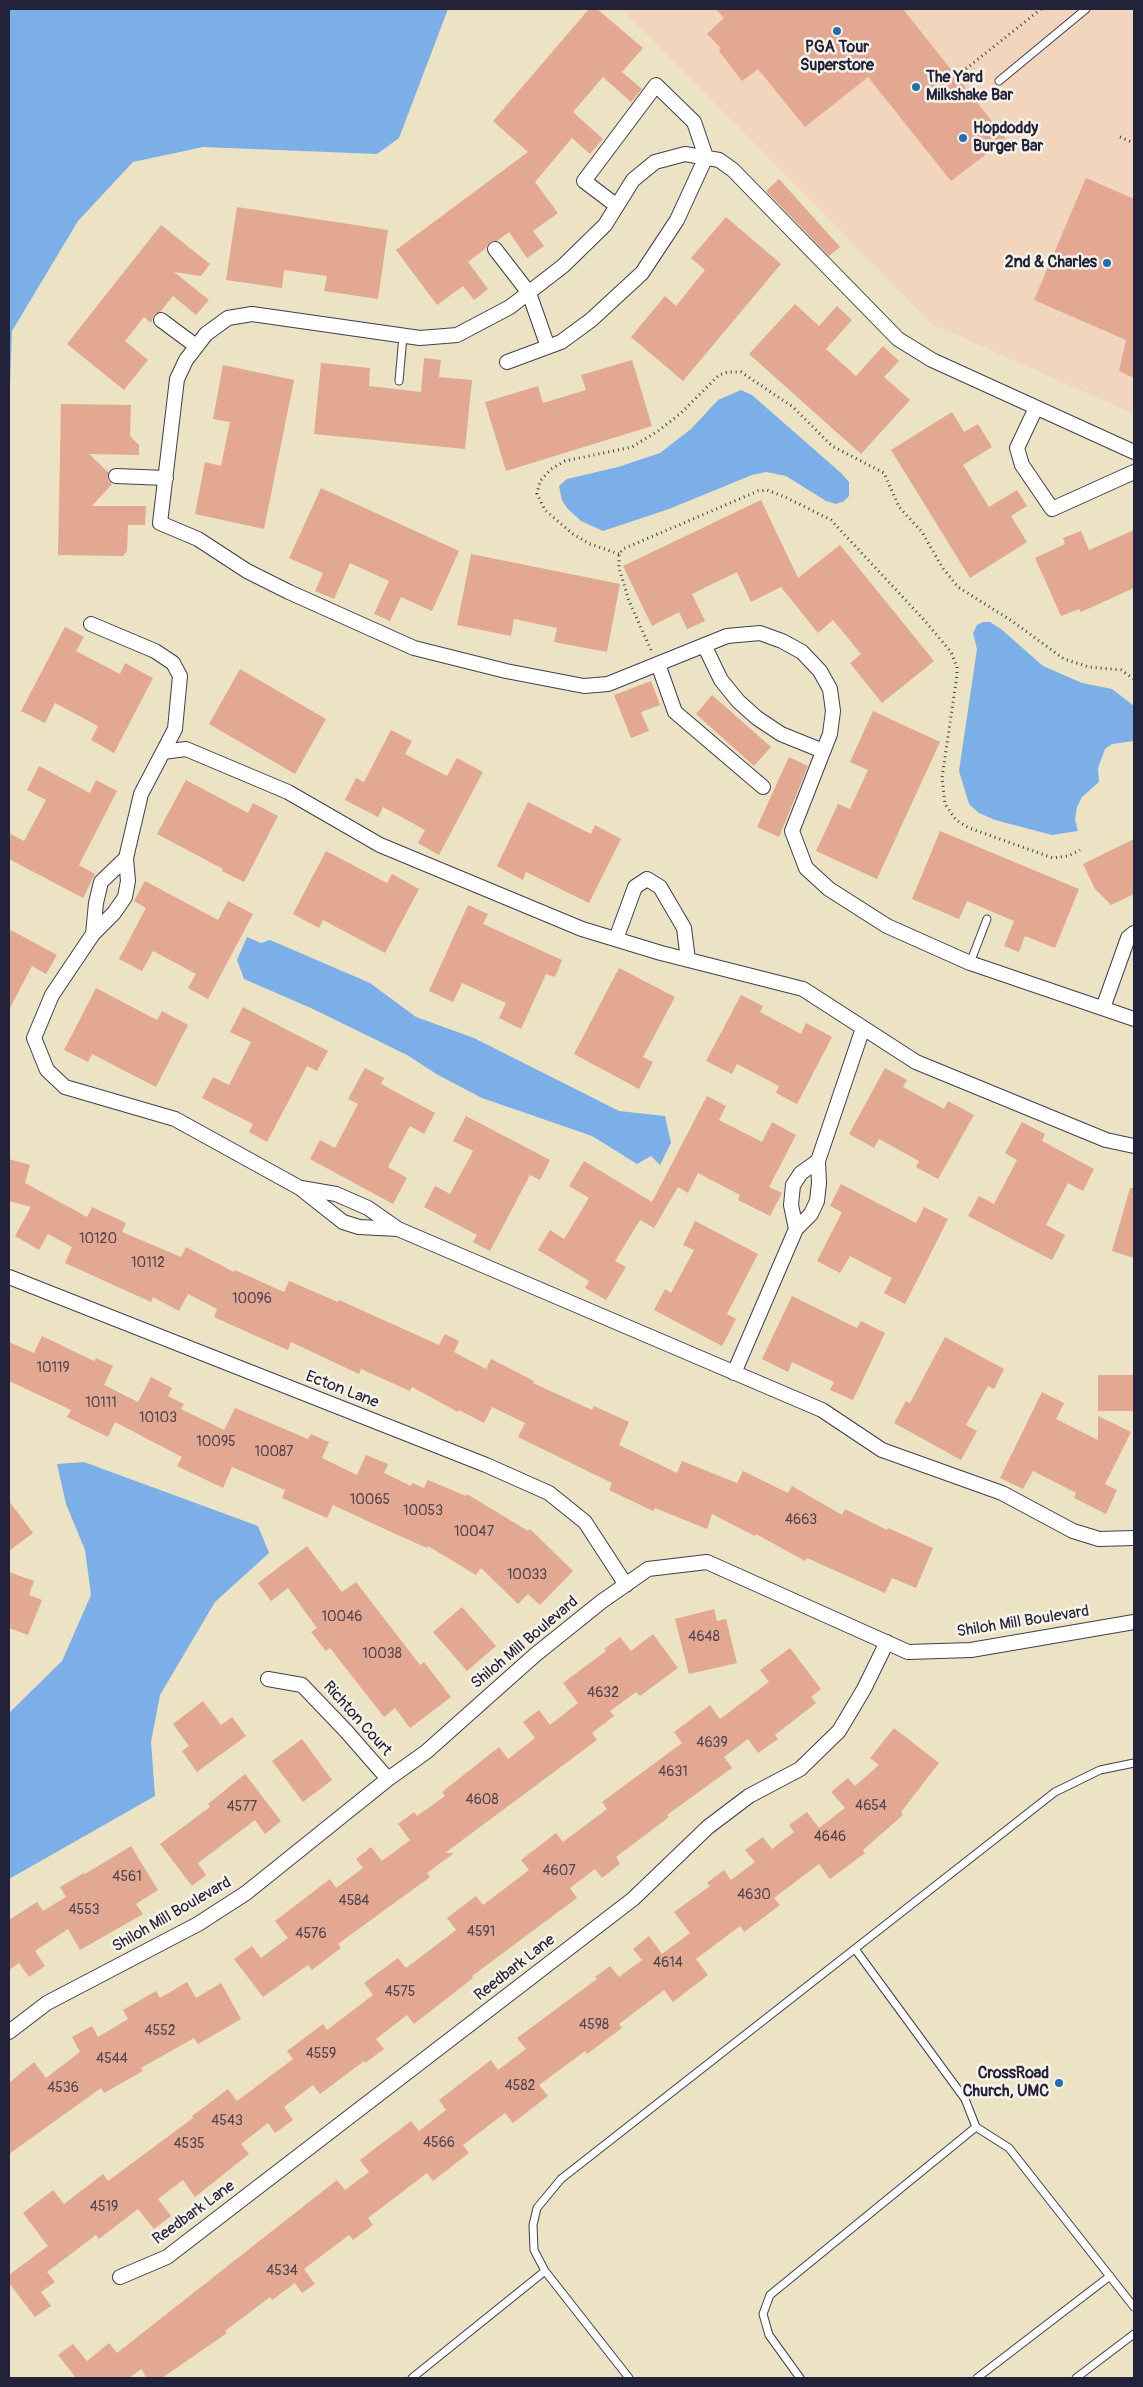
<!DOCTYPE html>
<style>
body{margin:0}
#map{position:relative;width:1143px;height:2387px;overflow:hidden;background:#ebe3c3;font-family:Pangolin,sans-serif}
canvas{display:block}
.frame{position:absolute;inset:0;border:10px solid #22223b;pointer-events:none}
</style>
<div id="map">
<canvas width="1143" height="2387"></canvas>
<div class="frame"></div>
</div>
<script>
const context = document.querySelector('canvas').getContext('2d');
context.lineJoin = 'round';
function fill(path, color) { context.fillStyle = color; context.fill(path, 'evenodd'); }
const poly = rows => new Path2D(rows.map(r => 'M' + r).join(''));
function strokePath(path, color, width, dash) { context.strokeStyle = color; context.lineWidth = width; context.lineCap = dash ? 'butt' : 'round'; context.setLineDash(dash || []); context.stroke(path); }
function write(font, color, halo, rows, align = 'center') {
  context.font = font + ' Pangolin,sans-serif'; context.lineWidth = 5; context.setLineDash([]); context.textBaseline = 'middle'; context.strokeStyle = halo; context.fillStyle = color; for (const [text, x, y, turn = 0] of rows) {
    context.save(); context.translate(x, y); context.rotate((+turn || 0) * Math.PI / 180); context.textAlign = isNaN(turn) ? turn : align; if (halo) context.strokeText(text, 0, 0); context.fillText(text, 0, 0); context.restore();
  }
}
const built = poly([
 [622,9,1134,9,1134,414,932,324]
]);
const water = poly([
 [9,9,448,9,399,138,377,154,203,147,133,162,78,221,12,331,9,413],
 [741,390,752,395,841,473,849,482,849,496,844,501,836,504,826,501,786,476,766,472,752,475,669,509,603,531,581,521,567,508,562,500,559,486,567,479,618,467,660,453,691,429,718,400],
 [983,622,990,622,1001,629,1043,666,1082,683,1112,689,1134,706,1134,741,1112,744,1105,749,1098,768,1099,782,1082,797,1077,807,1075,820,1078,831,1052,835,995,820,979,813,969,804,959,771,977,649,973,633,977,625],
 [247,937,261,943,270,940,370,983,416,1017,474,1038,619,1111,665,1116,671,1143,660,1165,651,1156,637,1164,592,1136,482,1098,438,1075,407,1055,313,1009,244,979,237,960],
 [84,1462,258,1526,269,1553,215,1602,160,1695,151,1742,155,1796,9,1879,9,1713,62,1661,91,1595,85,1550,66,1504,57,1464]
]);
const building = poly([
 [589,9,597,9,643,48,622,72,642,89,631,102,603,77,573,112,603,139,590,154,572,138,535,182,558,213,533,231,544,246,527,258,509,232,497,241,490,242,486,248,468,262,488,289,474,300,463,286,437,305,396,250,528,152,493,121],
 [716,9,903,9,1006,139,951,181,868,77,805,127,758,69,742,81,719,51,721,48,707,34,724,18],
 [1086,178,1134,199,1134,378,1119,371,1126,340,1034,300],
 [779,179,840,247,829,256,766,191],
 [237,207,388,230,378,299,324,291,327,276,284,270,282,288,226,280],
 [726,217,781,264,683,381,631,337,665,296,676,306,705,270,691,258],
 [161,225,210,264,201,276,174,272,209,300,196,315,173,296,160,312,154,314,151,323,144,317,125,341,148,360,124,390,67,344],
 [795,304,819,326,837,306,852,320,826,349,856,376,883,346,899,361,884,377,910,400,861,454,749,354],
 [424,358,441,360,439,377,472,380,465,449,314,434,321,363,370,368,369,386,421,392],
 [632,360,652,426,506,471,485,402,538,386,543,403,586,390,581,375],
 [223,365,294,380,264,529,195,514,205,462,221,466,230,422,213,419],
 [61,404,131,405,130,436,139,445,139,455,89,454,108,472,108,480,112,484,92,506,146,506,145,525,128,525,127,551,123,556,58,555],
 [952,412,964,432,978,424,992,447,963,465,989,507,1017,490,1027,506,1011,516,1027,542,970,578,891,450],
 [321,488,459,551,432,611,401,597,390,621,374,614,389,581,350,563,334,599,315,591,323,573,289,558],
 [761,500,798,578,840,545,934,661,882,703,850,663,861,654,833,620,818,633,781,587,751,602,737,572,692,594,705,621,687,629,679,612,652,626,623,566],
 [1134,530,1134,588,1081,612,1079,609,1061,616,1035,558,1065,544,1063,538,1081,531,1089,550],
 [471,554,620,584,607,652,554,642,557,628,514,619,511,636,457,625],
 [65,627,84,637,76,651,120,674,125,663,153,678,114,753,91,740,98,726,55,703,45,723,21,711],
 [240,669,326,719,295,774,209,724],
 [651,681,660,705,641,712,649,731,631,738,614,695],
 [712,695,771,747,754,766,696,714],
 [873,711,940,742,877,879,816,851,838,804,850,809,868,770,850,762],
 [391,730,412,741,405,754,447,776,457,758,483,772,439,855,418,843,425,830,383,807,378,817,345,800,356,778,364,782],
 [789,757,808,766,779,837,757,827],
 [39,766,90,793,96,780,117,791,79,865,95,874,83,898,9,859,9,833,24,841,46,800,27,790],
 [186,780,248,813,253,803,278,816,244,882,222,871,223,869,157,834],
 [528,802,591,834,595,825,621,839,589,903,526,872,523,880,497,866],
 [940,831,1079,889,1055,948,1025,936,1019,952,1004,946,1014,921,967,901,959,919,912,899],
 [1134,839,1134,894,1111,905,1095,889,1083,864],
 [326,851,387,883,392,874,419,889,385,953,323,920,319,928,293,914],
 [145,881,218,920,228,901,253,914,208,999,188,988,196,974,153,951,142,971,119,959,146,908,134,901],
 [468,905,488,914,483,924,562,960,555,977,546,974,521,1029,499,1018,506,1003,462,983,453,1002,429,991],
 [9,929,57,955,46,974,32,966,9,1010],
 [619,968,675,997,643,1057,653,1062,639,1089,574,1054],
 [96,988,157,1020,162,1011,188,1025,156,1087,92,1054,88,1062,64,1050],
 [741,995,763,1006,760,1012,801,1034,806,1023,832,1037,797,1104,776,1093,779,1086,737,1064,732,1074,706,1061],
 [243,1007,328,1051,317,1071,307,1066,267,1142,249,1132,253,1124,202,1098,213,1077,229,1085,251,1042,230,1032],
 [365,1068,384,1078,381,1084,435,1113,424,1134,410,1126,388,1167,407,1178,393,1204,310,1159,320,1140,335,1148,358,1104,348,1099],
 [885,1068,907,1080,903,1087,944,1109,948,1101,974,1115,938,1179,916,1167,919,1161,879,1139,874,1148,849,1134],
 [707,1096,726,1106,719,1120,762,1142,772,1122,796,1135,769,1187,782,1193,770,1216,738,1200,740,1195,698,1173,688,1193,678,1187,654,1228,640,1220,615,1261,626,1267,606,1300,585,1288,589,1281,538,1250,550,1230,564,1239,589,1198,569,1186,584,1161,652,1202],
 [466,1116,550,1160,540,1180,530,1175,490,1251,473,1242,477,1235,424,1207,435,1186,450,1194,473,1151,453,1141],
 [1022,1122,1045,1134,1042,1141,1094,1169,1083,1191,1068,1183,1046,1225,1065,1235,1052,1260,968,1216,979,1196,994,1204,1017,1160,1005,1153],
 [9,1159,30,1165,25,1183,87,1217,92,1207,126,1223,122,1232,181,1257,186,1247,234,1272,235,1270,284,1292,289,1281,338,1302,339,1300,439,1345,445,1334,459,1341,454,1352,486,1369,491,1359,534,1381,533,1383,592,1410,594,1406,629,1422,619,1445,677,1473,682,1461,737,1483,743,1471,788,1493,792,1486,842,1515,845,1509,887,1530,888,1528,933,1548,916,1588,892,1578,885,1593,807,1558,805,1561,756,1534,755,1536,712,1514,707,1529,655,1508,653,1511,609,1490,612,1483,518,1437,525,1423,492,1407,484,1423,459,1410,458,1412,412,1387,410,1391,361,1369,359,1374,291,1342,288,1350,265,1340,214,1317,217,1309,188,1294,179,1311,153,1297,151,1302,65,1263,72,1247,48,1234,39,1250,15,1236,31,1207,9,1201],
 [841,1184,916,1223,924,1207,948,1219,905,1304,884,1293,892,1278,850,1256,840,1273,817,1261,842,1212,830,1206],
 [1130,1188,1134,1188,1134,1258,1112,1251],
 [695,1221,758,1254,727,1314,736,1319,722,1346,654,1310,665,1289,671,1293,694,1250,683,1245],
 [792,1296,857,1328,861,1321,885,1333,853,1400,830,1390,834,1382,792,1362,788,1372,762,1359],
 [42,1336,94,1361,96,1358,113,1366,104,1385,138,1402,151,1377,172,1388,168,1396,184,1404,181,1409,224,1430,235,1408,308,1439,311,1434,329,1442,322,1458,357,1475,366,1455,388,1464,384,1473,411,1486,412,1483,424,1488,428,1480,466,1496,467,1494,528,1531,530,1529,573,1571,540,1605,528,1594,518,1604,481,1568,476,1575,428,1546,427,1548,391,1532,333,1505,327,1518,282,1498,285,1490,232,1467,223,1488,177,1466,182,1457,115,1422,108,1437,67,1417,71,1410,9,1381,9,1342,34,1353],
 [945,1337,1004,1369,994,1389,988,1386,966,1425,977,1431,961,1460,894,1423,906,1401,910,1403],
 [1098,1375,1134,1375,1134,1411,1098,1411],
 [1042,1392,1064,1403,1056,1419,1098,1440,1098,1416,1131,1432,1105,1484,1117,1490,1106,1514,1074,1498,1076,1493,1033,1471,1023,1489,1000,1478],
 [9,1501,33,1533,9,1551],
 [307,1546,342,1592,356,1582,420,1665,424,1662,451,1697,410,1728,395,1708,384,1717,330,1648,326,1651,311,1632,317,1628,288,1588,271,1601,258,1583],
 [9,1572,34,1581,29,1595,42,1600,28,1635,9,1628],
 [462,1607,496,1646,467,1671,433,1632],
 [714,1609,717,1621,726,1619,737,1663,689,1674,675,1619],
 [653,1634,678,1668,640,1696,636,1692,610,1711,614,1716,592,1733,597,1740,445,1853,454,1853,427,1873,430,1877,338,1944,341,1948,312,1970,308,1965,263,1997,234,1959,252,1946,261,1958,288,1938,275,1921,330,1879,336,1888,363,1868,356,1859,371,1847,382,1861,410,1840,398,1824,414,1812,417,1816,445,1796,442,1792,499,1747,508,1759,535,1738,523,1722,539,1710,550,1725,578,1703,563,1683,606,1651,604,1649,620,1637,631,1651],
 [790,1648,821,1689,811,1697,816,1703,775,1735,778,1739,758,1753,748,1739,724,1757,732,1768,667,1815,669,1817,616,1857,620,1864,602,1878,595,1869,570,1888,577,1898,472,1976,473,1978,414,2024,407,2015,376,2039,384,2049,365,2063,364,2061,320,2094,313,2085,284,2107,293,2120,275,2133,268,2123,241,2144,249,2154,195,2197,183,2180,158,2199,171,2216,154,2229,138,2209,99,2239,96,2235,47,2272,55,2282,41,2292,51,2306,35,2317,9,2283,9,2275,48,2246,23,2213,53,2190,64,2204,103,2174,108,2181,193,2118,192,2116,228,2089,237,2101,293,2059,287,2051,323,2024,327,2030,373,1995,364,1983,398,1958,406,1968,456,1930,447,1918,476,1896,483,1905,529,1870,521,1860,556,1833,563,1842,607,1809,602,1802,682,1743,674,1732,710,1705,720,1719,769,1682,760,1670],
 [203,1701,221,1725,232,1717,246,1736,197,1772,182,1751,189,1746,173,1724],
 [894,1728,939,1763,901,1812,903,1815,863,1850,865,1853,830,1879,819,1864,774,1898,780,1905,744,1932,740,1926,696,1959,708,1975,673,2002,664,1990,619,2024,622,2028,587,2054,585,2051,539,2085,548,2096,513,2123,505,2113,463,2145,469,2153,433,2181,427,2173,368,2218,373,2225,353,2240,349,2235,304,2269,315,2284,302,2293,295,2283,272,2300,270,2297,225,2331,227,2333,162,2378,147,2378,141,2369,129,2378,76,2378,58,2355,73,2344,87,2361,109,2343,117,2353,337,2180,345,2190,369,2172,360,2160,411,2121,419,2131,446,2110,439,2100,491,2060,498,2070,526,2049,517,2038,597,1979,595,1977,610,1966,619,1977,642,1960,633,1949,649,1936,662,1954,690,1933,674,1912,710,1886,707,1883,724,1870,731,1880,755,1862,745,1850,763,1837,772,1849,794,1832,789,1825,807,1812,819,1828,845,1808,831,1792,848,1778,855,1786,879,1765,870,1758],
 [302,1739,332,1780,303,1802,272,1761],
 [245,1774,281,1821,265,1834,255,1820,198,1863,206,1875,192,1886,160,1844,210,1807,208,1804],
 [131,1846,158,1890,136,1904,143,1914,80,1950,68,1929,35,1951,45,1966,29,1977,19,1963,9,1970,9,1920,37,1902,43,1911,66,1897,60,1887,84,1873,85,1874],
 [187,1982,196,1998,221,1983,241,2019,198,2044,194,2038,141,2068,143,2071,104,2093,101,2088,9,2154,9,2083,34,2062,46,2078,80,2052,72,2037,92,2026,98,2037,128,2019,123,2010,156,1991,160,1998]
]);
const path = poly([
 [962,72,1041,9],
 [1120,137,1134,143],
 [619,554,590,544,573,534,545,510,537,494,540,481,551,469,565,461,632,447,658,431,680,414,719,375,728,372,741,372,793,407,832,446,884,473,899,507,922,532,942,567,958,587,1012,621,1064,659,1089,667,1121,670,1134,679],
 [651,650,629,601,619,568,619,554,623,549,758,491,767,490,785,497,831,520,925,621,951,652,957,667,957,675,942,778,945,804,956,820,969,828,1053,858,1068,856,1080,850]
]);
const lane = poly([
 [999,81,1086,9],
 [399,381,403,336],
 [970,963,987,919],
 [855,1949,965,2099,976,2127,1009,2148,1134,2307],
 [412,2378,545,2271],
 [629,2378,545,2271,534,2250,533,2225,537,2208,561,2179,1055,1792,1100,1770,1134,1763],
 [800,2378,769,2335,763,2314,770,2295,976,2127],
 [977,2378,1110,2276],
 [1076,2378,1134,2334]
]);
const street = poly([
 [495,249,529,293,548,347],
 [161,320,196,346],
 [507,362,561,342,591,320,642,273,677,220,706,157,694,122,656,85,584,181,617,206],
 [1036,408,1017,448,1022,465,1052,509,1134,472],
 [1134,452,932,360,898,339,733,170,719,160,685,154,655,162,633,180,605,225,563,266,510,307,457,335,420,338,252,314,228,318,206,334,186,360,177,379,160,523,198,539,247,571,289,592,414,648,506,671,584,686,608,684,727,636,760,633,782,641,802,652,820,671,830,689,833,711,830,734,792,831,806,868,829,889,887,926,970,963,1134,1019],
 [116,476,166,478],
 [91,624,155,651,173,663,180,676,175,729,141,794,126,858,128,881,125,897,114,913,93,934,52,995,34,1038,47,1070,65,1087,175,1119,300,1188,343,1222,359,1227,398,1229],
 [704,645,721,680,738,701,757,718,781,734,823,751],
 [658,664,675,712,763,787],
 [163,752,186,749,288,792,380,845,582,929,661,953,803,989,916,1062,1106,1140,1134,1146],
 [93,934,96,903,101,882,126,858],
 [616,939,635,887,647,879,660,887,684,928,688,960],
 [1103,1008,1128,938,1134,933],
 [301,1188,336,1194,368,1208,398,1229,822,1410,882,1450,1002,1493,1073,1531,1099,1539,1134,1538],
 [796,1229,791,1205,793,1185,801,1173,818,1161],
 [9,1277,486,1465,549,1493,585,1522,626,1585],
 [734,1373,796,1229,811,1214,817,1201,819,1183,818,1161,863,1028],
 [268,1679,302,1685,346,1731,388,1779],
 [9,2032,47,2003,198,1924,246,1893,388,1779,426,1752,535,1655,601,1602,648,1569,707,1562,908,1652,971,1650,1134,1622],
 [120,2277,167,2257,633,1899,708,1827,749,1796,800,1769,839,1731,864,1689,887,1642]
]);
const markers = [
 [837,31,5,"#1f6fb2"],
 [916,87,5,"#1f6fb2"],
 [963,138,5,"#1f6fb2"],
 [1107,263,5,"#1f6fb2"],
 [1059,2083,5,"#1f6fb2"]
];
const numberNames = [
 ["10120",98,1239],
 ["10112",148,1263],
 ["10096",252,1299],
 ["10119",53,1368],
 ["10111",101,1403],
 ["10103",158,1418],
 ["10095",216,1442],
 ["10087",274,1452],
 ["10065",370,1500],
 ["10053",423,1511],
 ["4663",801,1520],
 ["10047",474,1532],
 ["10033",527,1575],
 ["10046",342,1617],
 ["4648",704,1637],
 ["10038",382,1654],
 ["4632",603,1693],
 ["4639",712,1743],
 ["4631",673,1772],
 ["4608",482,1800],
 ["4654",871,1806],
 ["4577",242,1807],
 ["4646",830,1837],
 ["4607",559,1871],
 ["4561",127,1877],
 ["4630",754,1895],
 ["4584",354,1901],
 ["4553",84,1910],
 ["4591",481,1932],
 ["4576",311,1934],
 ["4614",668,1963],
 ["4575",400,1992],
 ["4598",594,2025],
 ["4552",160,2031],
 ["4559",321,2054],
 ["4544",112,2059],
 ["4582",520,2086],
 ["4536",63,2088],
 ["4543",227,2121],
 ["4566",439,2143],
 ["4535",189,2144],
 ["4519",104,2207],
 ["4534",282,2271]
];
const poiNames = [
 ["PGA Tour",837,48,"center"],
 ["Superstore",837,66,"center"],
 ["The Yard",926,78],
 ["Milkshake Bar",926,96],
 ["Hopdoddy",973,129],
 ["Burger Bar",973,147],
 ["2nd & Charles",1097,263,"right"],
 ["CrossRoad",1049,2074,"right"],
 ["Church, UMC",1049,2092,"right"]
];
const streetNames = [
 ["Ecton Lane",342,1390,21],
 ["Shiloh Mill Boulevard",1023,1622,-9],
 ["Shiloh Mill Boulevard",525,1643,-40],
 ["Richton Court",357,1719,48],
 ["Shiloh Mill Boulevard",172,1915,-30],
 ["Reedbark Lane",515,1968,-38],
 ["Reedbark Lane",194,2213,-36]
];
fill(built, '#f1d5bd');
fill(water, '#7cafe8');
fill(building, '#e2a892');
strokePath(lane, '#403f4f', 9);
strokePath(street, '#403f4f', 16);
strokePath(path, '#403f4f', 3, [1, 4]);
strokePath(lane, '#fff', 7);
strokePath(street, '#fff', 14);
for (const [x, y, r, color] of markers) { const dot = new Path2D(); dot.arc(x, y, r, 0, 2 * Math.PI); context.fillStyle = color; context.fill(dot); strokePath(dot, '#f7f3e8', 2); }
write('14px', '#524451', null, numberNames);
write('bold 16px', '#22223b', '#f7f3e8', poiNames, 'left');
write('16px', '#22223b', '#f7f3e8', streetNames);
</script>
